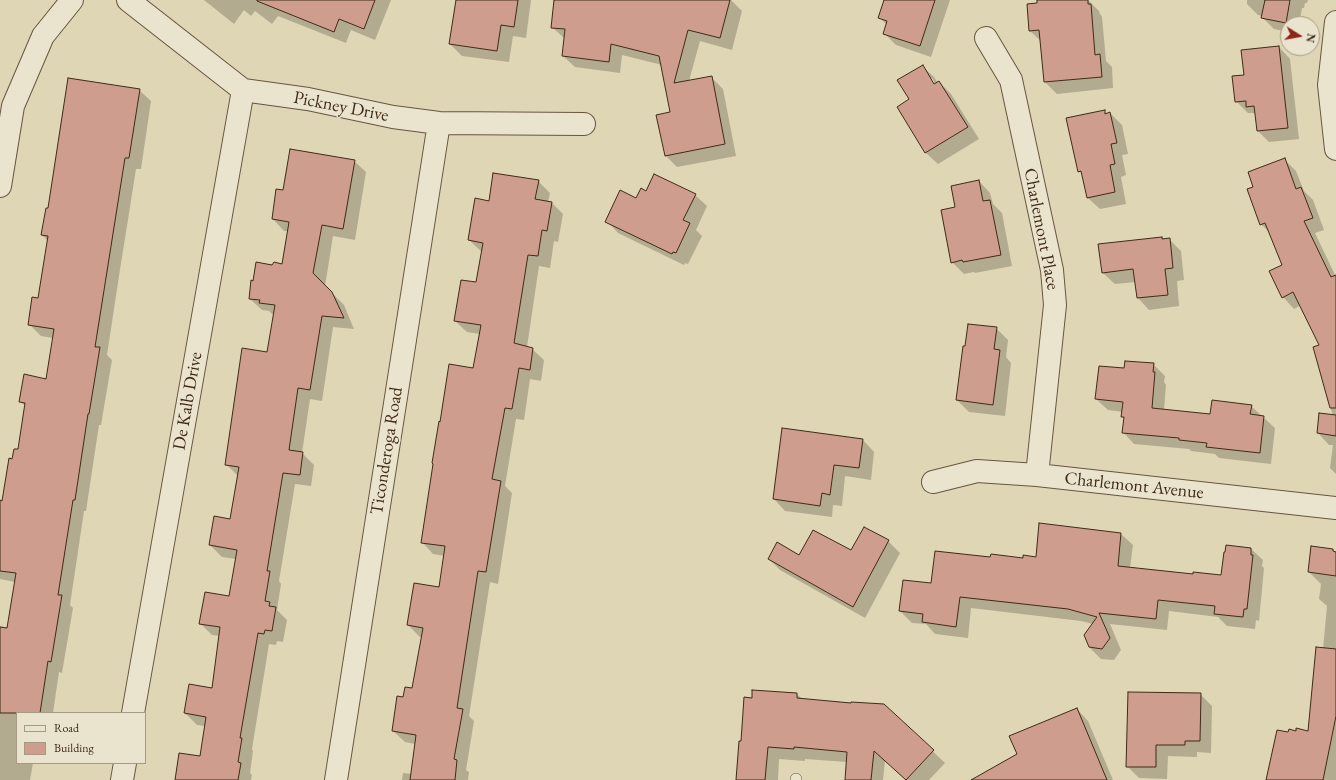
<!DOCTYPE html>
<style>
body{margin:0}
#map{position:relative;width:1336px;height:780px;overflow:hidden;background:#dfd6b5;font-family:"EB Garamond",serif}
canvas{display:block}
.legend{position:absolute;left:16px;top:712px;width:130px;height:52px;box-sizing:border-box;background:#eae4cf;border:1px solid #a69a85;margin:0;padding:5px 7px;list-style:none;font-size:12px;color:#3f2a17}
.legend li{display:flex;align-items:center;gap:8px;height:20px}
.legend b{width:20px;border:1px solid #a69a85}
.north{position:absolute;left:1280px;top:16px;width:40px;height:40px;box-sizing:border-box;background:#eae4cf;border:1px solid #a69a85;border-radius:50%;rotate:101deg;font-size:11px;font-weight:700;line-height:16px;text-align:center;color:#3f2a17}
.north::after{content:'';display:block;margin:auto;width:14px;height:18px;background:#8f2418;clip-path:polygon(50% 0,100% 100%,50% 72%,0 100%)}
</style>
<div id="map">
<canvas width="1336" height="780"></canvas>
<ul class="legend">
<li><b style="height:5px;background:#eae4cf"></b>Road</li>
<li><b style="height:11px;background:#cf9d8d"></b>Building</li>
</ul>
<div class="north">N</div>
</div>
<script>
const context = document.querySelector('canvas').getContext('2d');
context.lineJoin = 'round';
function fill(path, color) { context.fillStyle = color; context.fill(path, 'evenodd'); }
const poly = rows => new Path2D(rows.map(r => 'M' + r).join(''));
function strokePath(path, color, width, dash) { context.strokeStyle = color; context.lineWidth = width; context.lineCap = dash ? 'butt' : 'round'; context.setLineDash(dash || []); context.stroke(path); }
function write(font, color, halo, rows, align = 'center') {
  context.font = font + ' "EB Garamond",serif'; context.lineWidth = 3; context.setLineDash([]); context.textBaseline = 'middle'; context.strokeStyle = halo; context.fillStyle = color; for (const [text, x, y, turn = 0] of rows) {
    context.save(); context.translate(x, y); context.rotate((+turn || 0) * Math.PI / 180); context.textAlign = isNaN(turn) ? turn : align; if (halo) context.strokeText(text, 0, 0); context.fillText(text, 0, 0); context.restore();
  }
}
const shadow = poly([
 [204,0,391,0,375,40,351,30,346,43,278,16,272,24,255,11,251,16,244,10,234,24],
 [457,0,531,0,526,38,513,36,509,62,462,56,450,44],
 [555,0,731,0,742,11,732,50,700,41,689,81,711,77,723,89,736,156,677,167,666,156,671,113,662,65,622,55,620,73,575,67,563,56,565,39,552,27],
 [885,0,950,0,931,57,896,45,884,33,887,25,880,18],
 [1085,0,1088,0,1099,11,1100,14,1102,17,1106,61,1112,67,1113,88,1057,94,1045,82,1042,42,1030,31],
 [1247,0,1308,0,1307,3,1305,3,1304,8,1302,8,1299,24,1288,24,1288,32,1274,29,1262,17,1262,16,1258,15,1247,4],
 [1279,47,1290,59,1299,139,1269,142,1258,131,1256,115,1254,113,1248,113,1236,101,1245,75],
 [922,66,934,77,938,83,939,82,951,94,979,139,938,164,926,153,898,108,911,100],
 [929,78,932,78,938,88,936,89],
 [139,90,151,101,141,169,136,169,119,276,107,355,112,360,101,425,99,425,86,511,84,511,70,605,73,608,62,673,59,672,53,713,17,713,17,763,33,763,30,780,0,780,0,626,8,628,15,582,0,579,0,501,3,502,13,460,19,450,26,407,21,402,46,380,53,338,41,336,29,324,39,299,48,241,42,235,49,209],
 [1104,111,1108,114,1110,113,1122,125,1128,154,1122,155,1126,175,1121,177,1126,204,1100,209,1088,198,1084,176,1079,171],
 [1285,160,1296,171,1304,191,1313,200,1324,230,1315,233,1336,277,1336,474,1330,468,1333,445,1329,445,1318,433,1333,416,1314,347,1321,346,1301,305,1294,309,1283,297,1283,265,1271,234,1261,224,1255,188],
 [354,161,366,172,355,240,333,236,325,286,344,305,354,329,333,327,322,401,310,399,302,453,314,465,311,486,295,484,279,581,281,584,277,610,287,620,283,642,277,641,276,645,269,644,252,749,253,751,250,773,252,775,251,780,176,780,201,757,205,726,197,725,185,713,212,689,220,636,212,635,200,623,230,598,236,559,222,557,210,545,231,520,238,476,226,464,268,353,274,315,272,314,269,311,262,310,250,299,254,282,273,266,283,265,288,231,284,231,273,219,283,191],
 [538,181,550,193,548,202,551,202,563,214,558,242,554,241,550,268,539,266,527,347,532,349,544,360,541,381,530,379,524,420,516,419,505,486,512,493,498,584,490,582,469,716,474,721,466,770,469,772,468,780,402,780,403,773,412,774,415,744,405,742,393,731,404,698,413,689,422,637,420,637,408,625,440,588,445,556,433,554,422,542,474,369,480,334,467,332,455,321,477,283,482,252,469,240,490,202],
 [979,181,990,193,993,204,1002,213,1012,266,975,273,974,272,964,274,952,262],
 [647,192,695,195,707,206,696,230,702,236,688,264,685,263,684,265,618,233,607,221],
 [1162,238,1164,240,1169,239,1181,251,1184,280,1177,281,1179,306,1149,310,1138,298,1136,282,1115,284,1103,273],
 [996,328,1008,340,1006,357,1011,363,1005,416,969,412,957,400],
 [1153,364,1165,376,1164,382,1166,385,1164,410,1211,415,1251,406,1275,428,1271,464,1219,458,1215,454,1191,451,1189,449,1134,444,1123,432,1124,418,1122,416,1123,412,1108,410,1096,399,1125,369],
 [783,429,863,440,874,452,871,480,845,476,842,506,833,505,832,517,785,511,774,499],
 [1040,525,1121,534,1133,545,1130,568,1193,575,1222,576,1227,546,1251,549,1263,560,1262,566,1264,568,1259,621,1256,620,1255,629,1227,626,1218,617,1169,611,1167,630,1110,624,1121,650,1114,660,1101,659,1089,647,1093,624,1081,621,971,608,968,638,935,634,926,624,912,623,900,611,932,584,991,559,1037,558],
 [888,541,900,553,865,618,780,570,769,559,851,552],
 [1332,549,1336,553,1336,780,1267,780,1289,733,1296,732,1309,732,1323,649,1327,606,1319,599,1321,584,1309,572],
 [753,691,797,694,803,700,884,705,945,763,929,780,906,780,885,761,883,780,846,780,847,762,805,759,805,761,779,759,778,780,737,780,741,742,753,699],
 [1200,694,1212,706,1211,753,1197,752,1197,757,1168,756,1167,779,1139,778,1127,766],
 [1077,709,1088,721,1113,780,973,780,1018,754]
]);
const building = poly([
 [257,0,375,0,364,29,339,19,334,32,257,1,257,0],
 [456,0,518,0,514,27,501,25,497,51,449,44,456,0],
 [554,0,730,0,720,38,688,30,674,83,712,76,725,144,665,156,656,115,670,112,659,56,611,44,609,62,562,56,565,29,551,28,554,0],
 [884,0,935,0,920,46,883,34,887,21,878,18,884,0],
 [1037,0,1088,0,1088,4,1091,4,1095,55,1100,54,1102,77,1044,82,1039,30,1029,31,1027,4,1037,3,1037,0],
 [1265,0,1290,0,1286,23,1261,18,1265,0],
 [1279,46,1288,128,1257,131,1254,106,1246,107,1246,101,1235,102,1232,76,1244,75,1241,50,1279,46],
 [923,65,934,84,939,81,968,127,925,153,897,107,909,99,897,80,923,65],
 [68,78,140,89,129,158,125,158,95,347,100,347,89,414,88,414,75,500,73,500,58,595,62,595,51,662,48,661,40,713,0,713,0,627,7,628,16,573,0,571,0,500,2,501,9,458,12,459,14,449,18,449,25,403,19,402,24,374,46,379,54,329,28,325,32,297,38,298,48,236,41,235,46,208,48,208,68,78],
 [1105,110,1105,114,1110,112,1117,143,1111,144,1115,164,1110,165,1115,192,1087,198,1081,171,1078,172,1066,118,1105,110],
 [290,149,355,160,343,229,322,225,313,273,332,292,344,318,322,316,310,390,298,388,289,450,303,452,300,475,283,473,267,571,270,571,265,601,270,602,269,606,276,607,272,631,265,630,264,634,258,633,240,738,242,738,238,762,241,763,238,780,175,780,179,753,200,756,206,717,184,713,189,684,212,688,220,627,199,624,205,592,229,596,237,550,209,545,214,516,230,519,239,467,225,465,242,348,267,352,275,305,259,303,260,300,249,299,251,280,253,281,256,262,272,265,274,262,282,264,289,222,272,219,276,189,283,190,290,149],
 [1285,158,1296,189,1301,187,1313,218,1304,221,1331,277,1336,275,1336,408,1330,408,1313,347,1319,345,1293,292,1282,298,1269,271,1282,265,1265,223,1260,225,1247,189,1253,187,1248,172,1285,158],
 [493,173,539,180,535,199,552,202,547,231,542,230,538,256,528,255,514,343,533,348,530,370,519,368,512,409,505,408,492,479,501,481,486,572,478,571,457,708,463,709,454,759,457,760,455,780,410,780,416,735,392,731,397,696,403,697,405,687,412,688,423,628,407,625,414,583,439,587,445,546,421,543,433,464,432,463,439,421,440,422,449,364,473,368,481,325,454,321,461,280,476,282,483,243,468,240,475,198,489,201,493,173],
 [654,174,696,194,683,220,690,223,676,253,673,252,672,254,605,222,620,190,636,198,641,188,646,191,654,174],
 [979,180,983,201,990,200,1001,255,963,262,962,260,951,263,941,210,955,207,951,186,979,180],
 [1162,237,1162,239,1170,238,1173,268,1165,269,1168,295,1137,298,1133,269,1102,273,1098,244,1162,237],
 [968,324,997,327,994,349,1000,350,993,405,956,400,963,346,965,346,968,324],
 [1125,361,1154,363,1153,372,1155,372,1152,408,1210,414,1212,400,1252,405,1250,414,1264,416,1260,453,1206,447,1207,443,1179,440,1179,438,1122,433,1124,417,1121,417,1123,402,1095,399,1099,366,1124,368,1125,361],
 [1319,413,1336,415,1336,436,1317,433,1319,413],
 [782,428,863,439,859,468,834,465,830,495,822,493,820,506,773,499,782,428],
 [1039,523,1121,533,1118,566,1193,574,1193,572,1221,575,1224,552,1225,552,1226,545,1251,548,1251,555,1253,555,1247,609,1244,609,1243,617,1214,614,1215,606,1158,600,1156,619,1099,613,1110,638,1102,649,1089,647,1084,635,1097,617,1068,609,960,597,956,627,922,622,923,614,899,611,903,580,931,583,935,551,990,557,991,554,1023,558,1023,555,1036,557,1039,523],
 [864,527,889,540,853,607,768,559,777,542,799,555,813,530,851,550,864,527],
 [1311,546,1333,549,1333,551,1336,552,1336,576,1308,572,1311,546],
 [1316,647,1336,649,1336,716,1323,780,1266,780,1277,730,1288,732,1289,729,1296,731,1296,728,1308,731,1316,647],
 [752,690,797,693,797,698,851,703,851,702,884,704,934,750,906,780,874,751,871,780,845,780,847,752,794,747,794,749,768,747,765,780,736,780,739,741,741,741,744,697,752,698,752,690],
 [1128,692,1201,693,1200,741,1185,741,1185,745,1156,745,1156,767,1126,767,1128,692],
 [1077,708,1107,780,971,780,1017,754,1009,736,1077,708]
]);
const service = poly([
 [796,780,796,779]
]);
const minor = poly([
 [128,0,243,90,308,99,393,117,439,123,584,124],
 [1336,22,1329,85,1336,149],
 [986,38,1011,80,1052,270,1055,305,1037,475],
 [0,186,13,106,43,36,72,0],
 [933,482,977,471,1037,475,1336,508],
 [133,713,243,90],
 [122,780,125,763],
 [336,780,439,123]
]);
const streetNames = [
 ["Pickney Drive",341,107,11],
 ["Charlemont Place",1041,229,79],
 ["De Kalb Drive",188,401,-80],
 ["Ticonderoga Road",387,451,-81],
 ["Charlemont Avenue",1134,486,6]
];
fill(shadow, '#0003');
fill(building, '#cf9d8d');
strokePath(building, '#3f2a17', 1);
strokePath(service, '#67553e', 12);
strokePath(minor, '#67553e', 24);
strokePath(service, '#eae4cf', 11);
strokePath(minor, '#eae4cf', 22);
write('18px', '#3f2a17', '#eae4cf', streetNames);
</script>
